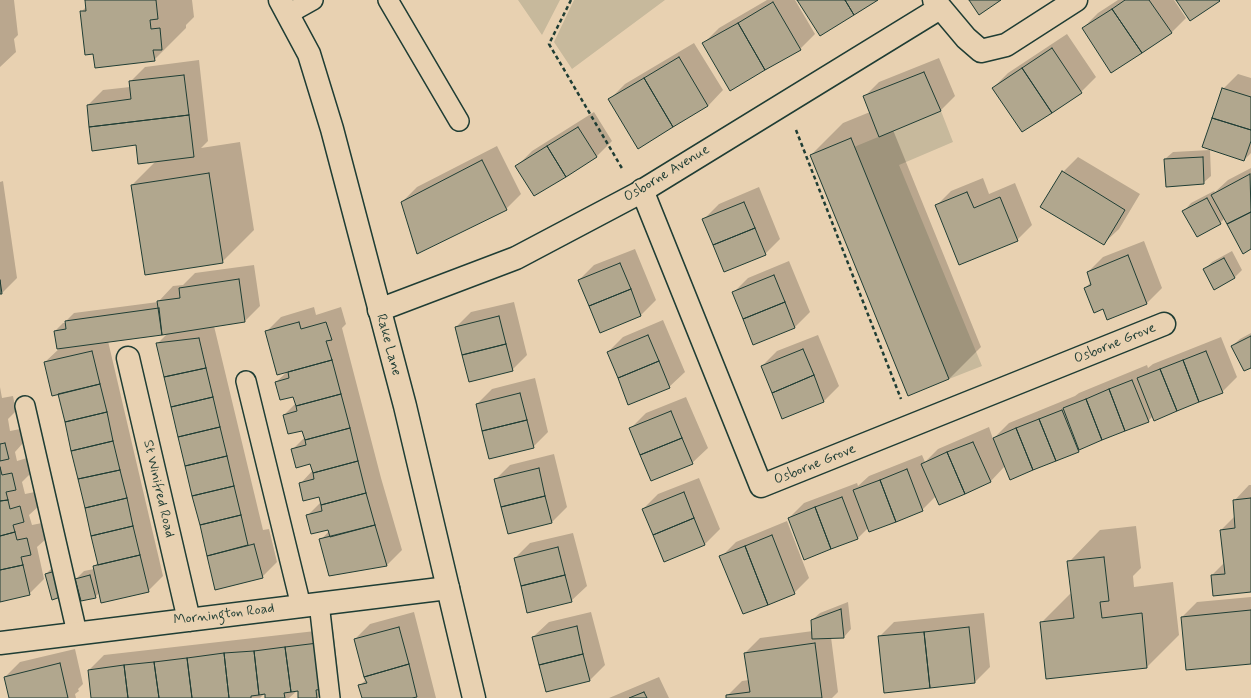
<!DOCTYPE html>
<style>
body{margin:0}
canvas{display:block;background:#e8d1b1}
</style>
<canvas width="1251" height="698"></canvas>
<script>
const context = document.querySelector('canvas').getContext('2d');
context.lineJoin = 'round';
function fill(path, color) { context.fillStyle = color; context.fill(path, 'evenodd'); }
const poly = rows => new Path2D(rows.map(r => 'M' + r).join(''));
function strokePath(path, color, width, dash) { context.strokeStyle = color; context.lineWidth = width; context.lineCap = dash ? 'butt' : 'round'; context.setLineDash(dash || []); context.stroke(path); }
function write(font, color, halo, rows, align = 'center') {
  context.font = font + ' Mynerve,sans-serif'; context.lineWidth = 3; context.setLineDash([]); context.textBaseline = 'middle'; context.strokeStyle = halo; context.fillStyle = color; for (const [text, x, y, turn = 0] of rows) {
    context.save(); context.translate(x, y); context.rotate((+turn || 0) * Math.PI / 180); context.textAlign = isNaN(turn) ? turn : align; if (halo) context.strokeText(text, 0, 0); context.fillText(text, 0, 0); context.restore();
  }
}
const green = poly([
 [518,0,560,0,542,35],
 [574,0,665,0,572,69,554,42],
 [941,111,953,142,899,165,982,366,949,379,854,147]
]);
const shadow = poly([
 [0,0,14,0,18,35,14,39,16,52,0,67],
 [86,0,192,0,194,17,186,25,186,28,154,60,94,53,81,12,87,6],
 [767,0,795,0,815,34,800,49,704,43,719,28],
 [1118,0,1174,0,1186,18,1171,33,1083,28,1098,13],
 [1067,34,1096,77,1081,92,993,88,1008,73],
 [694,43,723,90,708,106,610,99,625,84],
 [939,58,955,96,940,111,893,130,981,347,949,379,908,395,811,155,843,123,870,112,864,97,879,82],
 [199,60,208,141,201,148,240,142,254,230,222,262,132,185,157,160,88,105,103,90,130,87,130,82,145,67],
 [1238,74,1251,78,1251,153,1244,160,1223,89],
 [594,112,612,141,597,156,535,195,517,166,532,151],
 [497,146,521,194,506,209,402,202,417,187],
 [1210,150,1211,176,1203,183,1165,159,1173,152],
 [1078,157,1140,194,1119,229,1103,244,1063,172],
 [1251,168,1251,248,1225,218,1220,223,1184,211,1191,203,1214,191,1215,192,1228,180],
 [983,178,989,194,1015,183,1032,225,1017,240,936,206,951,191],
 [3,181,17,278,2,293,0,293,0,182],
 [759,187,780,239,765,254,704,219,719,204],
 [1144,241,1162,288,1147,303,1108,318,1104,308,1085,288,1091,282,1088,272,1103,257],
 [635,249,656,300,641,315,600,331,579,280,594,265],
 [1232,251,1242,270,1235,277,1214,288,1204,270,1212,262],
 [789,261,810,312,795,327,733,293,748,278],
 [254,265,260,306,245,321,214,326,263,530,269,529,277,562,262,577,216,589,157,344,168,333,108,341,163,576,148,591,100,592,95,597,76,579,84,571,94,569,94,567,98,562,59,393,45,362,60,348,55,331,63,323,66,323,66,321,74,313,158,302,173,286,183,285,195,273],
 [514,302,527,355,512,370,456,327,471,312],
 [314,307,316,315,341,307,346,324,342,328,381,478,402,550,387,565,329,574,321,540,329,531,329,529,307,516,321,502,320,496,300,484,313,470,311,463,292,450,305,437,303,430,284,415,296,403,294,395,276,382,287,372,266,332,281,317],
 [663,320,685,372,669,387,608,352,623,337],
 [1251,333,1251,367,1232,346,1240,339],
 [818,335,839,386,824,401,783,418,762,366,777,351],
 [1221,337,1237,377,1222,392,1153,416,1148,421,1082,448,1078,451,1005,466,990,482,936,496,922,510,868,528,858,538,789,518,804,503,857,483,858,486,869,476,922,455,925,462,938,449,989,427,993,439,1009,423,1075,396,1079,393,1147,365,1148,368,1153,364],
 [535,378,548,432,533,447,477,404,492,389],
 [0,387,2,398,13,396,16,411,8,419,10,431,20,429,23,443,15,452,17,461,27,458,30,474,22,482,25,494,35,492,39,506,29,515,32,525,42,523,46,539,37,547,44,579,29,594,0,600],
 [686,397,708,448,692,463,630,429,646,413],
 [554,454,567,507,552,522,495,480,510,465],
 [699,478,720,529,705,544,664,561,643,509,658,494],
 [1249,485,1251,485,1251,591,1212,575,1224,563,1221,530,1235,516,1234,501],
 [787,521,809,578,794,593,721,557,736,542],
 [1136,526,1141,568,1133,576,1134,587,1173,582,1179,635,1147,667,1047,678,1041,623,1072,592,1069,562,1100,530],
 [573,533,587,586,571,601,515,558,530,543],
 [54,566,73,587,46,574],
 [1251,597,1251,663,1182,617,1197,602],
 [848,602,851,629,844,637,831,637,838,692,832,698,727,698,727,696,742,681,749,680,745,653,760,638,813,631,812,620,820,613],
 [414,612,436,698,363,698,359,686,367,679,355,639,370,624],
 [591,612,605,665,590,680,533,637,549,622],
 [984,613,990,667,975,682,879,637,894,622],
 [333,629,338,672,331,679,332,684,318,698,299,698,298,690,289,698,266,698,266,692,260,698,92,698,89,670,104,655],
 [75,649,83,684,78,689,79,691,75,694,76,698,10,698,5,677,20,662],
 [659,677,669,698,609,698]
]);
const building = poly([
 [85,0,156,0,158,19,150,20,151,29,160,28,162,50,153,50,155,61,95,68,93,54,85,55,80,11,86,11,85,0],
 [797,0,845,0,854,15,820,36,797,0],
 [845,0,878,0,854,15,845,0],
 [969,0,1001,0,979,15,969,0],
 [1125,0,1149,0,1172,33,1142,53,1112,9,1125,0],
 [1176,0,1219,0,1220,1,1190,21,1176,0],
 [773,2,801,50,765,70,738,23,773,2],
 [1112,9,1142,53,1111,73,1082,28,1112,9],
 [738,23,765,70,730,91,702,43,738,23],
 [1052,48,1082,93,1052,113,1022,68,1052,48],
 [679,57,708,106,673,127,644,78,679,57],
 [1022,68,1052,113,1022,132,992,88,1022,68],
 [924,72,941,111,879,137,863,96,924,72],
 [184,75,189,115,89,127,87,105,131,99,129,81,184,75],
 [644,78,673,127,638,149,608,99,644,78],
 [1222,88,1251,97,1251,130,1212,118,1222,88],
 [189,115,194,157,138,164,136,145,92,151,89,127,189,115],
 [1212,118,1251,130,1251,141,1244,161,1202,147,1212,118],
 [578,127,597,157,566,177,547,146,578,127],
 [851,138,949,379,908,396,810,155,851,138],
 [547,146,566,177,534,196,515,166,547,146],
 [1203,157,1204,184,1166,187,1164,159,1203,157],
 [482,160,507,210,417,254,401,202,482,160],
 [1062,171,1125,210,1104,245,1040,207,1062,171],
 [209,173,223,263,145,275,131,185,209,173],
 [1250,174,1251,212,1227,224,1211,195,1250,174],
 [967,192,974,208,1000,197,1018,241,959,265,935,205,967,192],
 [1207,198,1221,224,1197,237,1182,211,1207,198],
 [744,202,755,228,713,245,702,219,744,202],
 [1251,212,1251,249,1243,254,1227,224,1251,212],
 [755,228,766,255,724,272,713,245,755,228],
 [1128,255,1147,304,1107,320,1103,309,1094,313,1084,288,1091,285,1087,272,1128,255],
 [1224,258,1235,278,1214,290,1203,269,1224,258],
 [620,263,631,289,589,306,578,280,620,263],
 [774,275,785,302,743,319,732,292,774,275],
 [239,279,245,322,162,335,157,301,180,298,179,288,239,279],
 [0,280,2,294,0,294,0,280],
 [631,289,641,316,600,333,589,306,631,289],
 [785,302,795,328,753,345,743,319,785,302],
 [159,308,162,335,57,349,54,331,66,329,65,321,159,308],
 [499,316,506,344,462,355,455,327,499,316],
 [299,322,301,329,326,322,332,340,326,341,332,360,277,375,265,331,299,322],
 [648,335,659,361,618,378,607,352,648,335],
 [1251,336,1251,368,1244,371,1231,346,1251,336],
 [199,338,206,368,164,377,156,343,199,338],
 [506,344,513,371,469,382,462,355,506,344],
 [803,349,814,375,772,393,761,366,803,349],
 [92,351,100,384,52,396,44,362,92,351],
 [1206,351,1223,393,1199,402,1183,360,1206,351],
 [332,360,341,394,296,406,293,397,280,400,275,382,289,378,288,372,332,360],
 [1183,360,1199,402,1177,411,1160,369,1183,360],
 [659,361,670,388,628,405,618,378,659,361],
 [206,368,213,397,171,407,164,377,206,368],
 [1160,369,1177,411,1154,421,1137,378,1160,369],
 [814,375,824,402,782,419,772,393,814,375],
 [1132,380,1149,422,1125,431,1109,389,1132,380],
 [100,384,107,412,65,422,58,394,100,384],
 [1109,389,1125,431,1102,440,1086,399,1109,389],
 [520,393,527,420,482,431,476,404,520,393],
 [341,394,350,428,305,440,302,431,288,434,283,415,297,411,296,406,341,394],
 [213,397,220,427,178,437,171,407,213,397],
 [1086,399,1102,440,1079,450,1063,408,1086,399],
 [1062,410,1079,452,1056,461,1039,419,1062,410],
 [671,411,682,438,640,455,629,428,671,411],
 [107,412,113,441,71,451,65,422,107,412],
 [1039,419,1056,461,1033,470,1016,428,1039,419],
 [527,420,534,448,489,459,482,431,527,420],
 [220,427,227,456,185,466,178,437,220,427],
 [350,428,358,461,313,473,310,464,296,468,291,449,306,445,305,440,350,428],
 [1016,428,1033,470,1010,480,993,438,1016,428],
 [682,438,693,464,651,481,640,455,682,438],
 [113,441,120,470,78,479,71,451,113,441],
 [973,442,991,482,965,494,947,452,973,442],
 [5,443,9,459,0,461,0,444,5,443],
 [947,452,965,494,939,505,921,464,947,452],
 [227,456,234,486,192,496,185,466,227,456],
 [358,461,366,493,321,505,319,497,303,501,299,483,314,479,313,473,358,461],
 [0,467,2,475,12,473,16,490,6,492,8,500,0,501,0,467],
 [539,468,545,496,501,507,494,479,539,468],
 [907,469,923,511,896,522,880,480,907,469],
 [120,470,127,498,85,508,78,479,120,470],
 [880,480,896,522,869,532,853,490,880,480],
 [234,486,241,515,200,525,192,496,234,486],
 [684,492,694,518,653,535,642,509,684,492],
 [366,493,375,525,330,537,328,530,311,534,306,515,322,511,321,505,366,493],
 [545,496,552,523,508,534,501,507,545,496],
 [842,497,858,539,831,549,815,507,842,497],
 [127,498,133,526,91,536,85,508,127,498],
 [1251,498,1251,592,1213,596,1211,575,1225,574,1220,530,1235,528,1233,500,1251,498],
 [8,500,10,509,20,506,24,522,13,525,15,532,0,536,0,501,8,500],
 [815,507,831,549,804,560,788,518,815,507],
 [241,515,248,545,207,556,200,525,241,515],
 [694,518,705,545,664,562,653,535,694,518],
 [375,525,387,566,329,576,319,539,375,525],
 [133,526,140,555,98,565,91,536,133,526],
 [15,532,17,540,27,538,31,555,21,557,23,565,0,570,0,536,15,532],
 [772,535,795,594,768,605,745,546,772,535],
 [254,544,263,578,215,590,207,556,254,544],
 [745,546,768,605,743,614,719,556,745,546],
 [558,547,565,575,521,586,514,558,558,547],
 [140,555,149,592,101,603,93,566,140,555],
 [1104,557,1109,601,1100,602,1102,618,1142,613,1147,668,1046,679,1040,622,1074,618,1067,561,1104,557],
 [23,565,30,595,0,602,0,570,23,565],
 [59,570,66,595,52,600,45,574,59,570],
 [90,575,96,598,81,601,75,579,90,575],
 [565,575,572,602,527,613,521,586,565,575],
 [841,609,844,638,812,639,811,620,841,609],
 [1251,610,1251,664,1186,670,1181,617,1251,610],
 [577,626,583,654,539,665,532,637,577,626],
 [399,627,409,664,364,677,354,639,399,627],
 [969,627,975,683,930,688,924,632,969,627],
 [924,632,930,688,884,693,878,636,924,632],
 [318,643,323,689,316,690,317,698,298,698,298,691,291,692,285,647,318,643],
 [815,643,822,698,726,698,726,695,750,692,744,653,815,643],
 [285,647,291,692,284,693,285,698,265,698,265,694,259,695,254,651,285,647],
 [254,651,259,695,251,696,251,698,229,698,224,653,254,651],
 [224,653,229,698,192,698,187,658,224,653],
 [583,654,590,681,546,692,539,665,583,654],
 [187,658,192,698,159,698,154,662,187,658],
 [154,662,159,698,128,698,124,665,154,662],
 [60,663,68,698,9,698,4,677,60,663],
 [409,664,417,697,412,698,362,698,358,685,367,683,364,677,409,664],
 [124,665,128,698,91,698,88,670,124,665],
 [644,692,647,698,629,698,644,692]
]);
const path = poly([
 [571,0,549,44,623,170],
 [796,130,901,399]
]);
const lane = poly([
 [388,0,459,121],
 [288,14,313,0],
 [246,381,301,606],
 [25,406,77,633],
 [319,603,330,698]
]);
const street = poly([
 [934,0,966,38,981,51,1006,45,1076,0],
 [642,190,761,486,1164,324],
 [379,310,516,258,637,194,940,8],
 [128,358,189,620],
 [0,643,448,588]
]);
const secondary = poly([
 [280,0,309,54,332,129,405,406,474,698]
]);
const streetNames = [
 ["Osborne Avenue",667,174,-31],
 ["Osborne Grove",1115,344,-22],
 ["Rake Lane",388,345,75],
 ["Osborne Grove",815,465,-22],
 ["St Winifred Road",158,489,77],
 ["Mornington Road",224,615,-7]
];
fill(green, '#c7b99c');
fill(shadow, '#0003');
fill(building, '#b1a78e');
strokePath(building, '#1f3d34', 1);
strokePath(lane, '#1f3d34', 22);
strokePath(street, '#1f3d34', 25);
strokePath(secondary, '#1f3d34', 25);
strokePath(path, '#1f3d34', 2.5, [4, 3]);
strokePath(lane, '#e8d1b1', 19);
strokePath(street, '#e8d1b1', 22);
strokePath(secondary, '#e8d1b1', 22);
write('14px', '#1f3d34', '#e8d1b1', streetNames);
</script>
